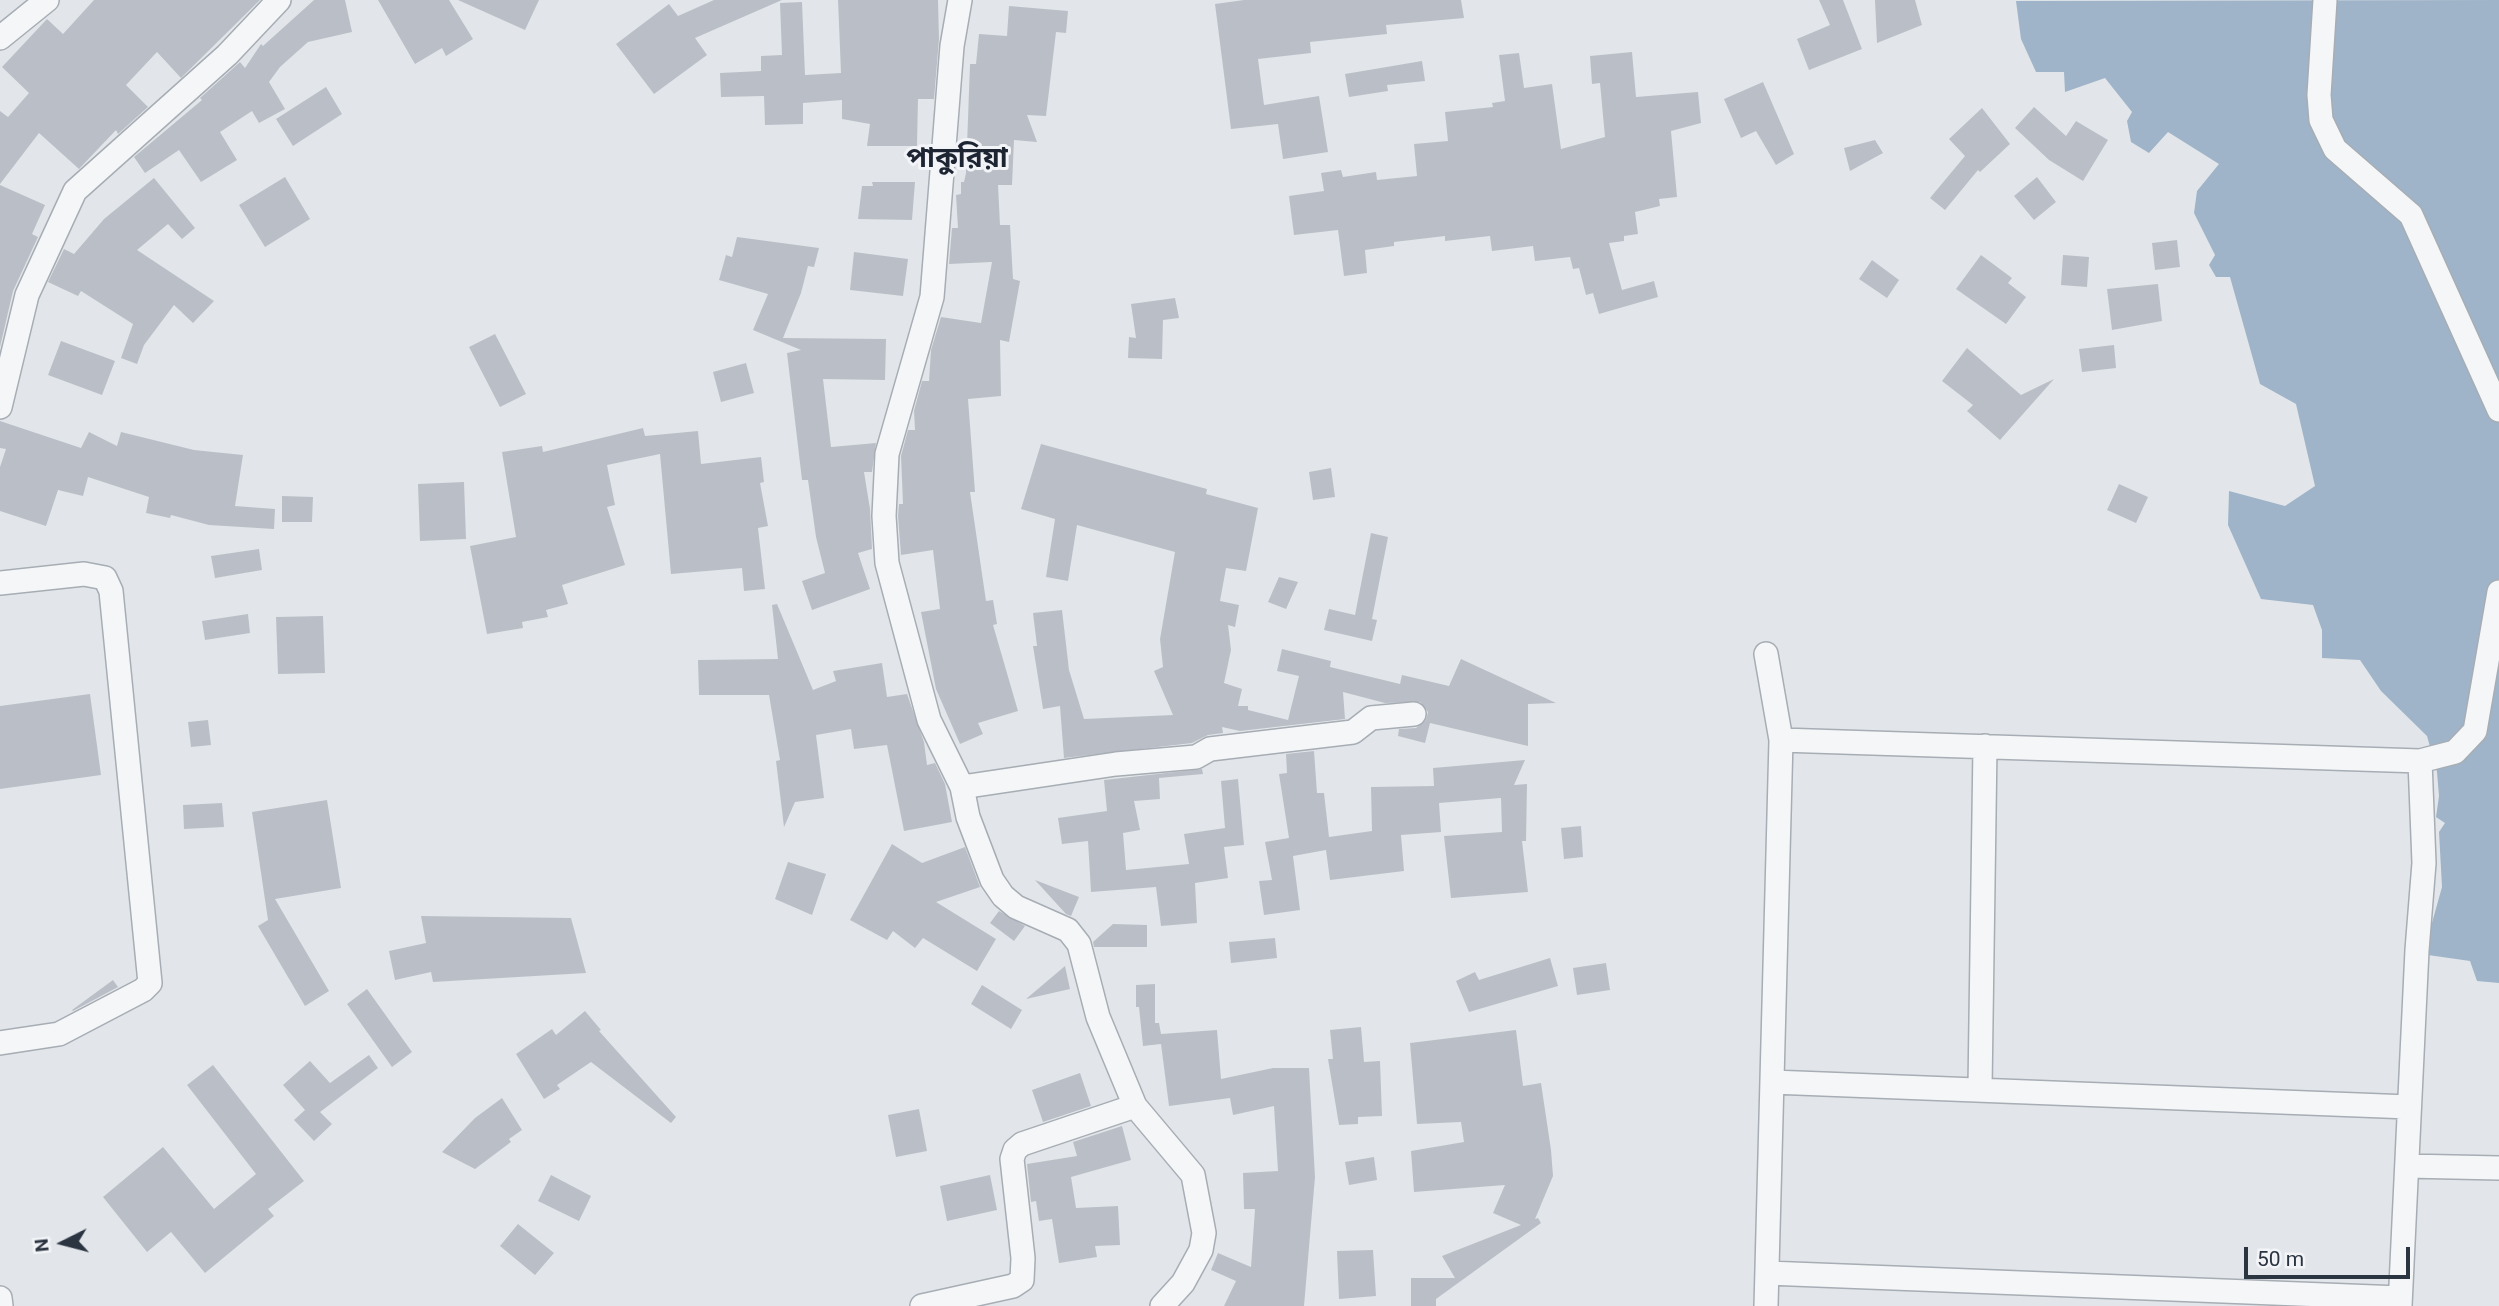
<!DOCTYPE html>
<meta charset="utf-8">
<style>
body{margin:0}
#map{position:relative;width:2499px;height:1306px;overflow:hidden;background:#e2e6ea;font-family:Roboto,sans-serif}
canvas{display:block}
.north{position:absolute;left:28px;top:1208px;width:70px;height:70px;-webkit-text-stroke:5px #f2f4f7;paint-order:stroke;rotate:264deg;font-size:19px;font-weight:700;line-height:28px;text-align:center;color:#2b3441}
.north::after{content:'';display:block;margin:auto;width:24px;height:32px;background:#2b3441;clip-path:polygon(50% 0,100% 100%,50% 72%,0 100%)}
.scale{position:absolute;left:2244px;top:1247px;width:166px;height:32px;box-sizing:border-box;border:4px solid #2b3441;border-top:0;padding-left:9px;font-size:21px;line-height:24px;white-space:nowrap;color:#2b3441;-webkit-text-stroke:5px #f2f4f7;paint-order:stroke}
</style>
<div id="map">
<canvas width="2499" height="1306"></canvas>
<div class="north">N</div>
<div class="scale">50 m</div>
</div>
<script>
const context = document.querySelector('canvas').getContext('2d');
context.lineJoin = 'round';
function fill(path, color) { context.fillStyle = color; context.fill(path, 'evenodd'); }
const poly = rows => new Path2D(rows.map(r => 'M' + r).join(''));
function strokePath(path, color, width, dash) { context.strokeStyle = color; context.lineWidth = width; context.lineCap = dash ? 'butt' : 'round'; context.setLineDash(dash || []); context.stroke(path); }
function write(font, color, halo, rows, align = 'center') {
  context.font = font + ' Roboto,"Noto Sans Bengali",sans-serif'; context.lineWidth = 6; context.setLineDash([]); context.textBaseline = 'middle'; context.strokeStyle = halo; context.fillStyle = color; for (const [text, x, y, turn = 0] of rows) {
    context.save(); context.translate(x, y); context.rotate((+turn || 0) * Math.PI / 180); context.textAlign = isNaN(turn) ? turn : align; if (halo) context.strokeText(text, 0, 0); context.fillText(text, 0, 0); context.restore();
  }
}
const water = poly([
 [2499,0,2499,983,2477,981,2470,961,2428,955,2430,930,2442,887,2439,832,2445,823,2436,817,2439,796,2437,772,2427,736,2381,691,2360,660,2322,658,2322,630,2313,605,2261,599,2228,525,2229,491,2285,506,2315,486,2296,404,2260,384,2230,277,2216,277,2209,265,2215,255,2194,213,2197,191,2219,164,2168,132,2149,153,2131,142,2127,121,2132,112,2105,78,2065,92,2064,72,2036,72,2021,39,2016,1]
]);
const building = poly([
 [94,0,260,0,181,78,157,52,126,85,148,107,118,134,116,130,79,169,39,133,0,184,0,111,8,117,29,93,2,67,47,19,63,34],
 [314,0,345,0,352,32,308,42,280,67,269,82,285,109,259,123,252,111,220,132,237,160,201,182,179,150,145,173,134,157,202,100,200,98,240,62,245,68,261,44,263,46],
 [378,0,449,0,473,39,446,56,442,48,415,64],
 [458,0,539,0,525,30],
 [714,0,782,0,695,38,707,55,654,94,616,44,669,4,678,16],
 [838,0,938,0,939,39,934,99,918,99,917,146,867,146,870,124,842,119,842,100,803,103,803,124,765,125,764,96,721,97,720,73,761,71,761,56,782,55,780,3,802,2,805,75,841,73],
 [1244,0,1461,0,1464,18,1386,25,1387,34,1310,42,1311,53,1258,59,1264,105,1319,96,1328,152,1283,159,1278,124,1231,129,1215,4],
 [1819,0,1843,0,1862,49,1809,70,1797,39,1830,25],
 [1875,0,1915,0,1922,25,1877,43],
 [1009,6,1068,11,1066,33,1056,32,1046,116,1027,115,1037,142,1014,140,1012,185,998,185,1000,225,1010,225,1013,279,1020,281,1009,342,1000,340,1001,396,968,399,975,492,970,492,986,601,993,600,997,624,993,625,1018,711,978,723,983,734,960,744,936,689,921,612,940,609,933,550,901,555,898,516,899,504,903,504,901,456,908,430,915,430,914,411,922,381,929,381,931,350,941,317,981,323,992,262,949,264,952,228,958,228,956,195,961,194,961,182,964,182,966,173,970,64,976,64,979,34,1007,36],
 [1632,52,1636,97,1698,92,1701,123,1671,131,1677,197,1659,199,1660,206,1635,212,1638,234,1624,236,1624,241,1609,243,1622,290,1654,281,1658,297,1599,314,1593,293,1586,295,1579,268,1573,269,1570,257,1535,261,1533,246,1492,251,1490,236,1445,241,1445,236,1394,242,1394,246,1365,250,1367,273,1344,276,1338,230,1294,235,1289,196,1324,191,1321,173,1341,170,1343,177,1376,172,1377,180,1417,176,1414,144,1448,141,1445,112,1493,107,1492,103,1505,101,1499,55,1519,53,1524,88,1552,84,1561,149,1605,137,1600,83,1592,84,1590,56],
 [1422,61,1425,81,1387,85,1388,91,1349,97,1345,74],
 [1763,82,1794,154,1776,165,1756,131,1741,138,1724,99],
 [326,87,342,114,293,146,276,119],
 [2034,107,2066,136,2076,121,2108,140,2083,181,2049,160,2015,128],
 [1982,108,2010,144,1980,172,1978,170,1945,210,1930,198,1965,156,1949,139],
 [1875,140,1883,153,1850,171,1844,148],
 [285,177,310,219,265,247,239,205],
 [2037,177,2056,202,2034,220,2014,196],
 [154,178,195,228,182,239,168,224,137,250,214,301,193,323,174,305,144,345,137,364,121,358,133,324,81,291,78,296,48,282,64,249,74,254,104,219],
 [872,182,915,182,912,220,858,219,862,186,873,186],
 [0,185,45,205,32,234,38,237,13,291,0,347],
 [737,237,819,248,814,267,808,266,801,293,783,338,886,339,885,380,823,379,831,447,876,443,872,472,864,472,870,509,872,549,858,553,870,589,812,610,802,581,825,573,816,537,808,480,802,480,787,353,801,350,753,330,768,294,719,280,726,255,732,257],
 [2177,240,2180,267,2155,270,2152,243],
 [854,252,908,259,903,296,850,290],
 [1981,255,2012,278,2008,283,2026,297,2006,324,1956,289],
 [2063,255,2089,257,2087,287,2061,285],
 [1872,260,1899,280,1887,298,1859,279],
 [2158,284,2162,321,2112,330,2107,289],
 [1175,298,1179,318,1163,320,1162,359,1128,358,1129,337,1136,338,1131,304],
 [495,334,526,394,500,407,469,347],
 [61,341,115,361,102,395,48,375],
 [2114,345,2116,368,2082,372,2079,349],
 [1967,348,2021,395,2054,379,2000,440,1967,411,1973,405,1942,381],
 [746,363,754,393,721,402,713,372],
 [0,421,81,448,89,432,117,446,121,432,194,450,243,455,235,506,275,509,274,529,209,525,171,515,170,518,146,513,149,497,88,477,83,496,58,490,46,526,0,511,0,467,6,449,0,448],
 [643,428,645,436,698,431,701,464,761,457,764,482,760,483,768,526,758,528,765,589,744,591,742,568,671,574,660,454,607,465,615,505,607,507,625,565,562,585,568,604,546,610,548,617,522,622,523,628,487,634,470,546,516,537,502,452,542,446,543,452],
 [1041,444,1207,489,1206,494,1258,508,1246,571,1226,568,1220,601,1239,605,1235,627,1228,625,1231,650,1224,683,1242,689,1238,706,1248,706,1248,710,1288,720,1299,676,1277,671,1282,649,1331,661,1330,667,1400,684,1402,675,1449,686,1461,659,1556,703,1528,704,1528,746,1430,723,1425,743,1398,736,1399,729,1416,728,1426,720,1428,712,1420,702,1385,703,1343,692,1345,719,1240,731,1222,727,1223,733,1208,735,1192,743,1064,758,1060,706,1043,709,1033,646,1037,646,1033,613,1062,610,1069,670,1084,719,1173,715,1154,671,1163,667,1160,639,1175,552,1077,525,1068,581,1046,577,1055,519,1021,509],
 [1331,468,1335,497,1313,500,1309,472],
 [464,482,466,539,420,541,418,484],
 [2119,484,2148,497,2136,523,2107,510],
 [282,496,313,497,312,522,282,522],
 [1371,533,1388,537,1372,619,1377,620,1372,641,1324,630,1329,609,1355,615],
 [259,549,262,570,215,578,211,556],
 [1279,577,1298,582,1286,609,1268,602],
 [777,604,813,690,836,681,833,671,882,663,887,697,907,694,924,742,927,765,935,763,945,784,952,822,904,831,887,745,854,749,851,729,816,735,824,798,795,802,784,827,776,761,780,760,769,695,699,695,698,660,778,659,772,605],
 [248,614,250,633,205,640,202,621],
 [323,616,325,673,278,674,276,617],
 [90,694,101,775,0,789,0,706],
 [208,720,211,745,191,747,188,722],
 [1314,751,1317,793,1324,793,1329,837,1372,831,1371,787,1434,786,1433,768,1525,760,1514,785,1527,784,1526,841,1522,841,1528,892,1451,898,1444,836,1502,832,1501,798,1439,803,1441,832,1401,835,1404,871,1330,880,1326,850,1293,856,1300,910,1264,915,1259,881,1272,880,1265,842,1289,838,1279,774,1287,773,1286,754],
 [1202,769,1203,774,1159,778,1160,799,1134,801,1140,830,1123,833,1126,870,1189,864,1184,834,1225,828,1221,781,1238,779,1244,845,1224,847,1228,878,1195,883,1197,923,1161,926,1156,887,1091,892,1088,841,1062,844,1058,818,1107,811,1104,780],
 [327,800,341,888,275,899,329,991,305,1006,258,926,268,920,252,812],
 [222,803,224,827,184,829,183,805],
 [1581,826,1583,857,1564,859,1561,828],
 [892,844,922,863,965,847,980,887,936,902,996,939,977,971,923,938,915,948,893,931,887,940,850,920],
 [788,862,826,874,812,915,775,899],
 [1035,880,1079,897,1071,916,1066,914],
 [999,911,1025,926,1014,941,990,923],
 [421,916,571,918,586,973,433,982,431,972,395,980,389,951,426,943],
 [1113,924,1147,925,1147,947,1094,947,1093,942],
 [1275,938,1277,958,1231,963,1229,942],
 [1550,958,1558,986,1469,1012,1456,981,1475,972,1479,980],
 [1606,963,1610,990,1577,995,1573,968],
 [1065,966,1070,989,1026,999],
 [113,980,118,987,73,1011,72,1010],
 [1155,984,1155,1023,1159,1023,1161,1034,1217,1030,1221,1079,1273,1068,1309,1068,1315,1177,1304,1306,1224,1306,1236,1281,1211,1270,1218,1253,1251,1267,1255,1209,1244,1209,1243,1173,1278,1171,1274,1106,1233,1115,1230,1098,1169,1106,1161,1044,1143,1046,1139,1007,1136,1007,1136,985],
 [982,985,1022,1010,1011,1029,971,1004],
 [367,989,412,1052,392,1067,347,1004],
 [585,1011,601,1030,599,1031,676,1117,671,1123,591,1062,557,1085,560,1089,544,1099,516,1054,552,1029,556,1035],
 [1361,1027,1364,1062,1380,1061,1382,1116,1358,1117,1358,1124,1339,1125,1328,1059,1333,1059,1330,1030],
 [1516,1030,1523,1086,1541,1083,1551,1150,1553,1176,1535,1219,1538,1218,1541,1223,1436,1299,1436,1306,1411,1306,1411,1278,1455,1278,1442,1256,1521,1225,1493,1213,1505,1185,1414,1192,1411,1151,1464,1142,1461,1122,1417,1124,1410,1043],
 [369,1055,378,1068,320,1112,332,1124,314,1141,294,1120,305,1110,283,1085,310,1061,330,1083],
 [213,1065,304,1181,268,1209,274,1216,205,1273,171,1232,147,1252,103,1197,163,1147,214,1209,256,1174,187,1085],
 [1080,1073,1091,1106,1043,1122,1032,1090],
 [502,1098,522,1130,509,1139,511,1142,475,1169,442,1152,475,1118],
 [919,1109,927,1151,896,1157,888,1115],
 [1122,1126,1131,1160,1071,1177,1076,1208,1118,1206,1120,1245,1095,1246,1097,1257,1059,1263,1052,1219,1039,1221,1036,1201,1031,1202,1027,1164,1077,1156,1073,1142],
 [1374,1157,1377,1180,1349,1185,1345,1162],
 [551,1175,591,1196,579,1221,538,1201],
 [990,1175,997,1210,947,1221,940,1186],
 [518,1224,554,1253,535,1275,500,1246],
 [1373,1250,1376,1296,1339,1299,1337,1251]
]);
const minor = poly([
 [960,0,952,46,932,297,887,454,884,516,887,563,929,720,962,787,968,817,992,880,1003,896,1016,907,1068,930,1079,944,1098,1017,1135,1106,1193,1175,1204,1233,1201,1250,1183,1283,1162,1306],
 [2325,0,2319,95,2321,120,2335,149,2411,215,2499,410],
 [0,38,47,0],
 [0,407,27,295,75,191,227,55,279,0],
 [0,583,84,574,105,578,111,591,150,983,143,990,59,1034,0,1043],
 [1781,740,2420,761,2455,752,2475,731,2499,592],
 [962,787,1116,764,1196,757,1210,749,1353,732,1371,718,1414,714],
 [1772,1082,2409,1107],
 [1980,1088,1985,746],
 [2407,1166,2499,1168],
 [1767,1273,2400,1298],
 [0,1298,1,1306],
 [922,1306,1013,1286,1022,1280,1023,1258,1012,1159,1015,1150,1022,1144,1135,1106],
 [1766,1306,1781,740,1766,654],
 [2400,1306,2417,950,2424,863,2420,761]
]);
const quarterNames = [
 ["পাকুরিয়া",957,160]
];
fill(water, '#9fb4c8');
fill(building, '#babfc7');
strokePath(minor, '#a7adb4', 26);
strokePath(minor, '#f5f6f8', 23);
write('bold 28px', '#1d2532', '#f2f4f7', quarterNames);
</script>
